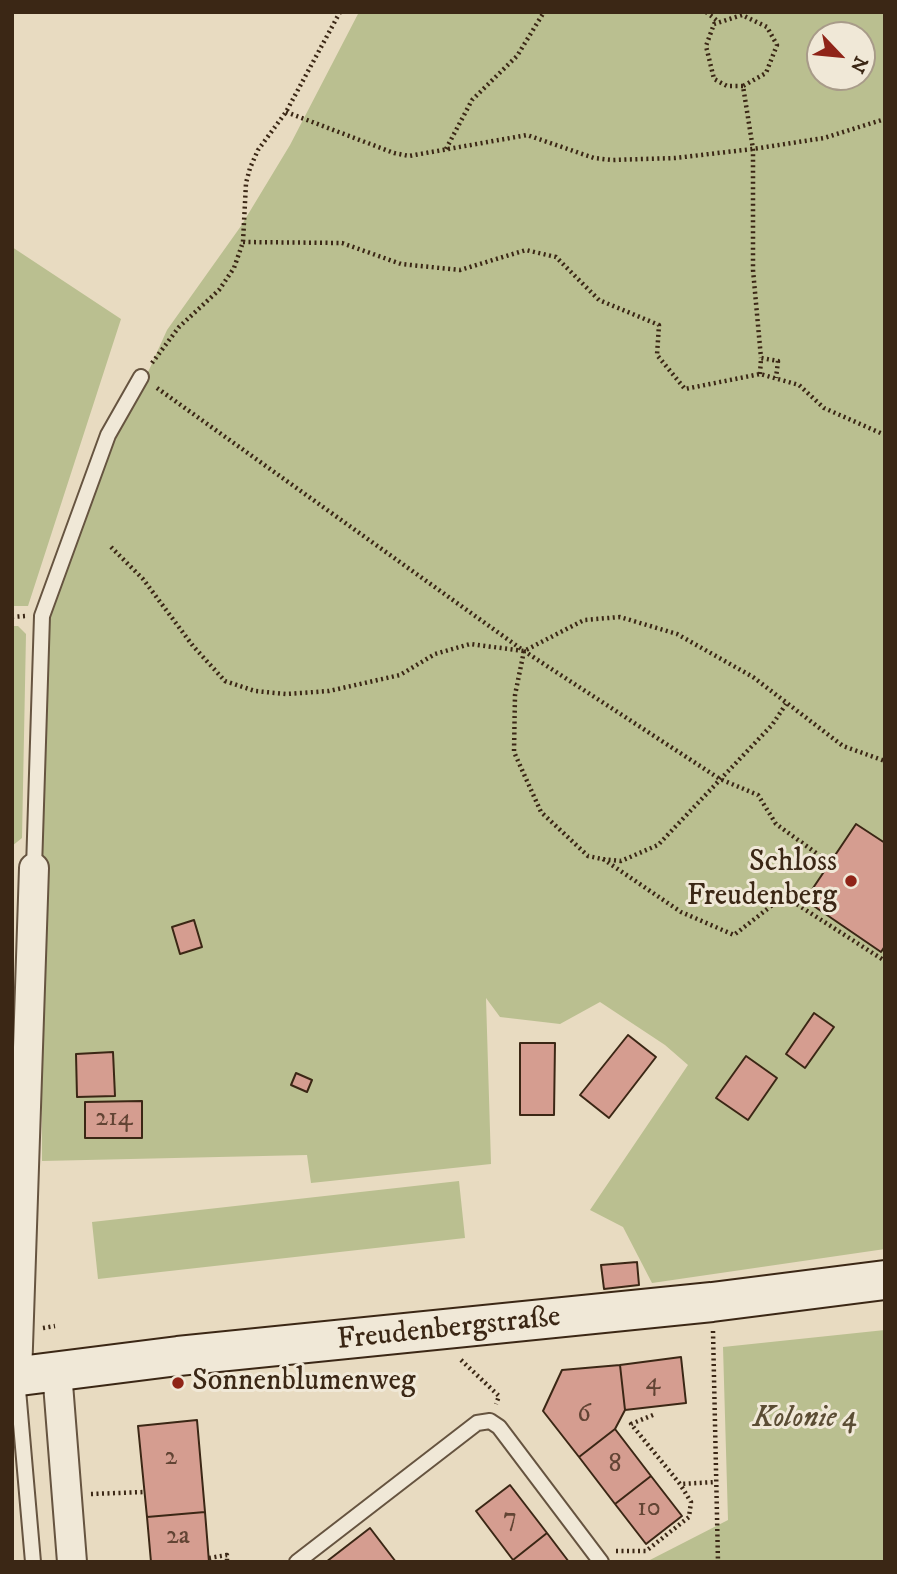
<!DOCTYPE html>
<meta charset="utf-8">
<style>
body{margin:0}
#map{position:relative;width:897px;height:1574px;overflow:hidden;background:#e8dbc1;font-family:"IM FELL DW Pica",serif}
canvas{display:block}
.frame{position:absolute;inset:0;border:14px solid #3b2715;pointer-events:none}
.north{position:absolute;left:806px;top:21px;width:70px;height:70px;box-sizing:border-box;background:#f0e8d7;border:2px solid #a89b89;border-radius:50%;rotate:116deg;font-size:19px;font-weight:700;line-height:28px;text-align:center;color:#3b2715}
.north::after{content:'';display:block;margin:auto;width:24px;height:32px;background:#8f2418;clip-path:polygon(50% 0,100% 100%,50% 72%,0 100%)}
</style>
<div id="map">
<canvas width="897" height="1574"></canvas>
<div class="frame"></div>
<div class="north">N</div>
</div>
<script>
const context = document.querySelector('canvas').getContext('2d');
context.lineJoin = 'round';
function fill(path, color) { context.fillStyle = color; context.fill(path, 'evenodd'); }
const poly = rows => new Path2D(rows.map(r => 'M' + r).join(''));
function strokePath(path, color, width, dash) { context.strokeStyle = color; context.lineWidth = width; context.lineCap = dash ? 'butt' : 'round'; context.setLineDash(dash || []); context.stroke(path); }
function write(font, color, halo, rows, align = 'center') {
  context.font = font + ' "IM FELL DW Pica",serif'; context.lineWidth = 6; context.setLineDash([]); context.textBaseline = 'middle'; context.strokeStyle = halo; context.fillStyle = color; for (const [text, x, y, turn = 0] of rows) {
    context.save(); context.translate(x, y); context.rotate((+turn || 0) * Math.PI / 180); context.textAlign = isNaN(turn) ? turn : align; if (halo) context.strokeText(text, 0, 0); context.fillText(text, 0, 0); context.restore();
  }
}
const green = poly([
 [359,12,885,12,885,1249,652,1283,623,1227,590,1210,688,1065,665,1045,600,1002,560,1024,500,1017,486,998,491,1164,311,1183,307,1155,42,1161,41,877,46,618,121,421,149,370,167,330,241,226,290,145],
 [820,35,862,35,862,77,820,77],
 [12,247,121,319,28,606,12,606],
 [12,626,18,626,26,634,22,838,12,846],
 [459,1181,465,1238,98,1279,92,1222],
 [885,1330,885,1562,646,1562,728,1520,723,1347]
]);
const building = poly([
 [856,824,885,843,885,946,881,952,805,900,856,824],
 [194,920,202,947,180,954,172,927,194,920],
 [814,1013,834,1027,805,1068,786,1054,814,1013],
 [628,1035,656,1057,609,1118,580,1095,628,1035],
 [520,1043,555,1043,554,1115,520,1115,520,1043],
 [113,1052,115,1096,77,1097,76,1054,113,1052],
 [746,1056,777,1078,748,1120,716,1098,746,1056],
 [296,1073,312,1080,307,1092,291,1085,296,1073],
 [142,1101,142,1138,85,1138,85,1102,142,1101],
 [637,1262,639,1285,604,1289,601,1265,637,1262],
 [681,1357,686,1403,625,1410,620,1365,681,1357],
 [620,1365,625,1410,615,1429,579,1457,543,1411,562,1370,620,1365],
 [197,1420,205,1512,147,1517,138,1426,197,1420],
 [615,1429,651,1476,615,1504,579,1457,615,1429],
 [651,1476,682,1516,646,1544,615,1504,651,1476],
 [510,1485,547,1533,513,1560,476,1511,510,1485],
 [205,1512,209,1562,151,1562,147,1517,205,1512],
 [370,1528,396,1562,326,1562,370,1528],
 [547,1533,569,1562,515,1562,513,1560,547,1533]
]);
const path = poly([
 [706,12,719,22],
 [743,86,727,86,714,79,706,46,714,24,742,15,767,27,777,45,766,73,743,86,753,149,753,270,761,358],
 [286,112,394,153,409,156,527,135,594,158,612,160,675,158,753,149,824,138,885,119],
 [446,149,472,100,517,56,544,12],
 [243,242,342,243,401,264,460,270,526,250,556,257,599,300,659,325,657,355,685,389,760,374,799,385,824,408,885,435],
 [152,363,179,327,219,290,234,268,243,242,246,183,250,168,258,150,286,112,340,12],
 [760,374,761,358,778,361,776,378],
 [157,388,524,651,720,779,758,795,776,824,830,863],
 [111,547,143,579,193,646,225,681,255,691,286,694,329,691,400,675,435,654,470,644,524,651,584,620,620,617,677,634,753,677,843,746,885,761],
 [12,617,25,616],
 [524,651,515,695,514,752,541,812,588,856,602,859,621,861,658,845,772,725,786,704],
 [603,859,681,912,734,935,784,896,885,961],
 [43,1328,55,1326],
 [713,1331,718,1562],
 [461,1360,499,1396,496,1404],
 [653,1415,631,1424,680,1484,716,1482],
 [91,1494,144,1492],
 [616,1551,646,1551,689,1517,691,1502,680,1484],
 [209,1558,227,1555,227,1562]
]);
const lane = poly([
 [34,868,42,616,108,435,141,377],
 [17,1378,33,1562],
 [297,1562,477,1423,490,1421,499,1427,601,1562]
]);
const street = poly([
 [57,1371,72,1562],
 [17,1376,34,868]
]);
const secondary = poly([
 [12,1377,178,1356,712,1302,885,1280]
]);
const markers = [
 [851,881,7,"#8f2418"],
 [178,1383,7,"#8f2418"]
];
const numberNames = [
 ["214",114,1120],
 ["4",653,1384],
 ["6",584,1416],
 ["2",171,1459],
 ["8",615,1466],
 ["10",649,1510],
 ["7",510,1520],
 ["2a",178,1538]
];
const poiNames = [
 ["Schloss",837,864],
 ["Freudenberg",837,898],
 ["Sonnenblumenweg",192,1383,"left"]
];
const streetNames = [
 ["Freudenbergstraße",449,1330,-6]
];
const parkNames = [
 ["Kolonie 4",805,1420]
];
fill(green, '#babf90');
fill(building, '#d59d90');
strokePath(building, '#3b2715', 2);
strokePath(lane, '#665440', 18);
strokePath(street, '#665440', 32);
strokePath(secondary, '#3b2715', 42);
strokePath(path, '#3b2715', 4.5, [2, 3.5]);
strokePath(lane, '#f0e8d7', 14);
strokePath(street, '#f0e8d7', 28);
strokePath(secondary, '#f0e8d7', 38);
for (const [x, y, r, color] of markers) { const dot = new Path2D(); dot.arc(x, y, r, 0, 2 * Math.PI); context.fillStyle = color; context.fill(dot); strokePath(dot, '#f0e8d7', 2.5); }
write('26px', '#624434', null, numberNames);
write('30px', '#3b2715', '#f0e8d7', poiNames, 'right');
write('30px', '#3b2715', '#f0e8d7', streetNames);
write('italic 30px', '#5b4d34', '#f0e8d7', parkNames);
</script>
